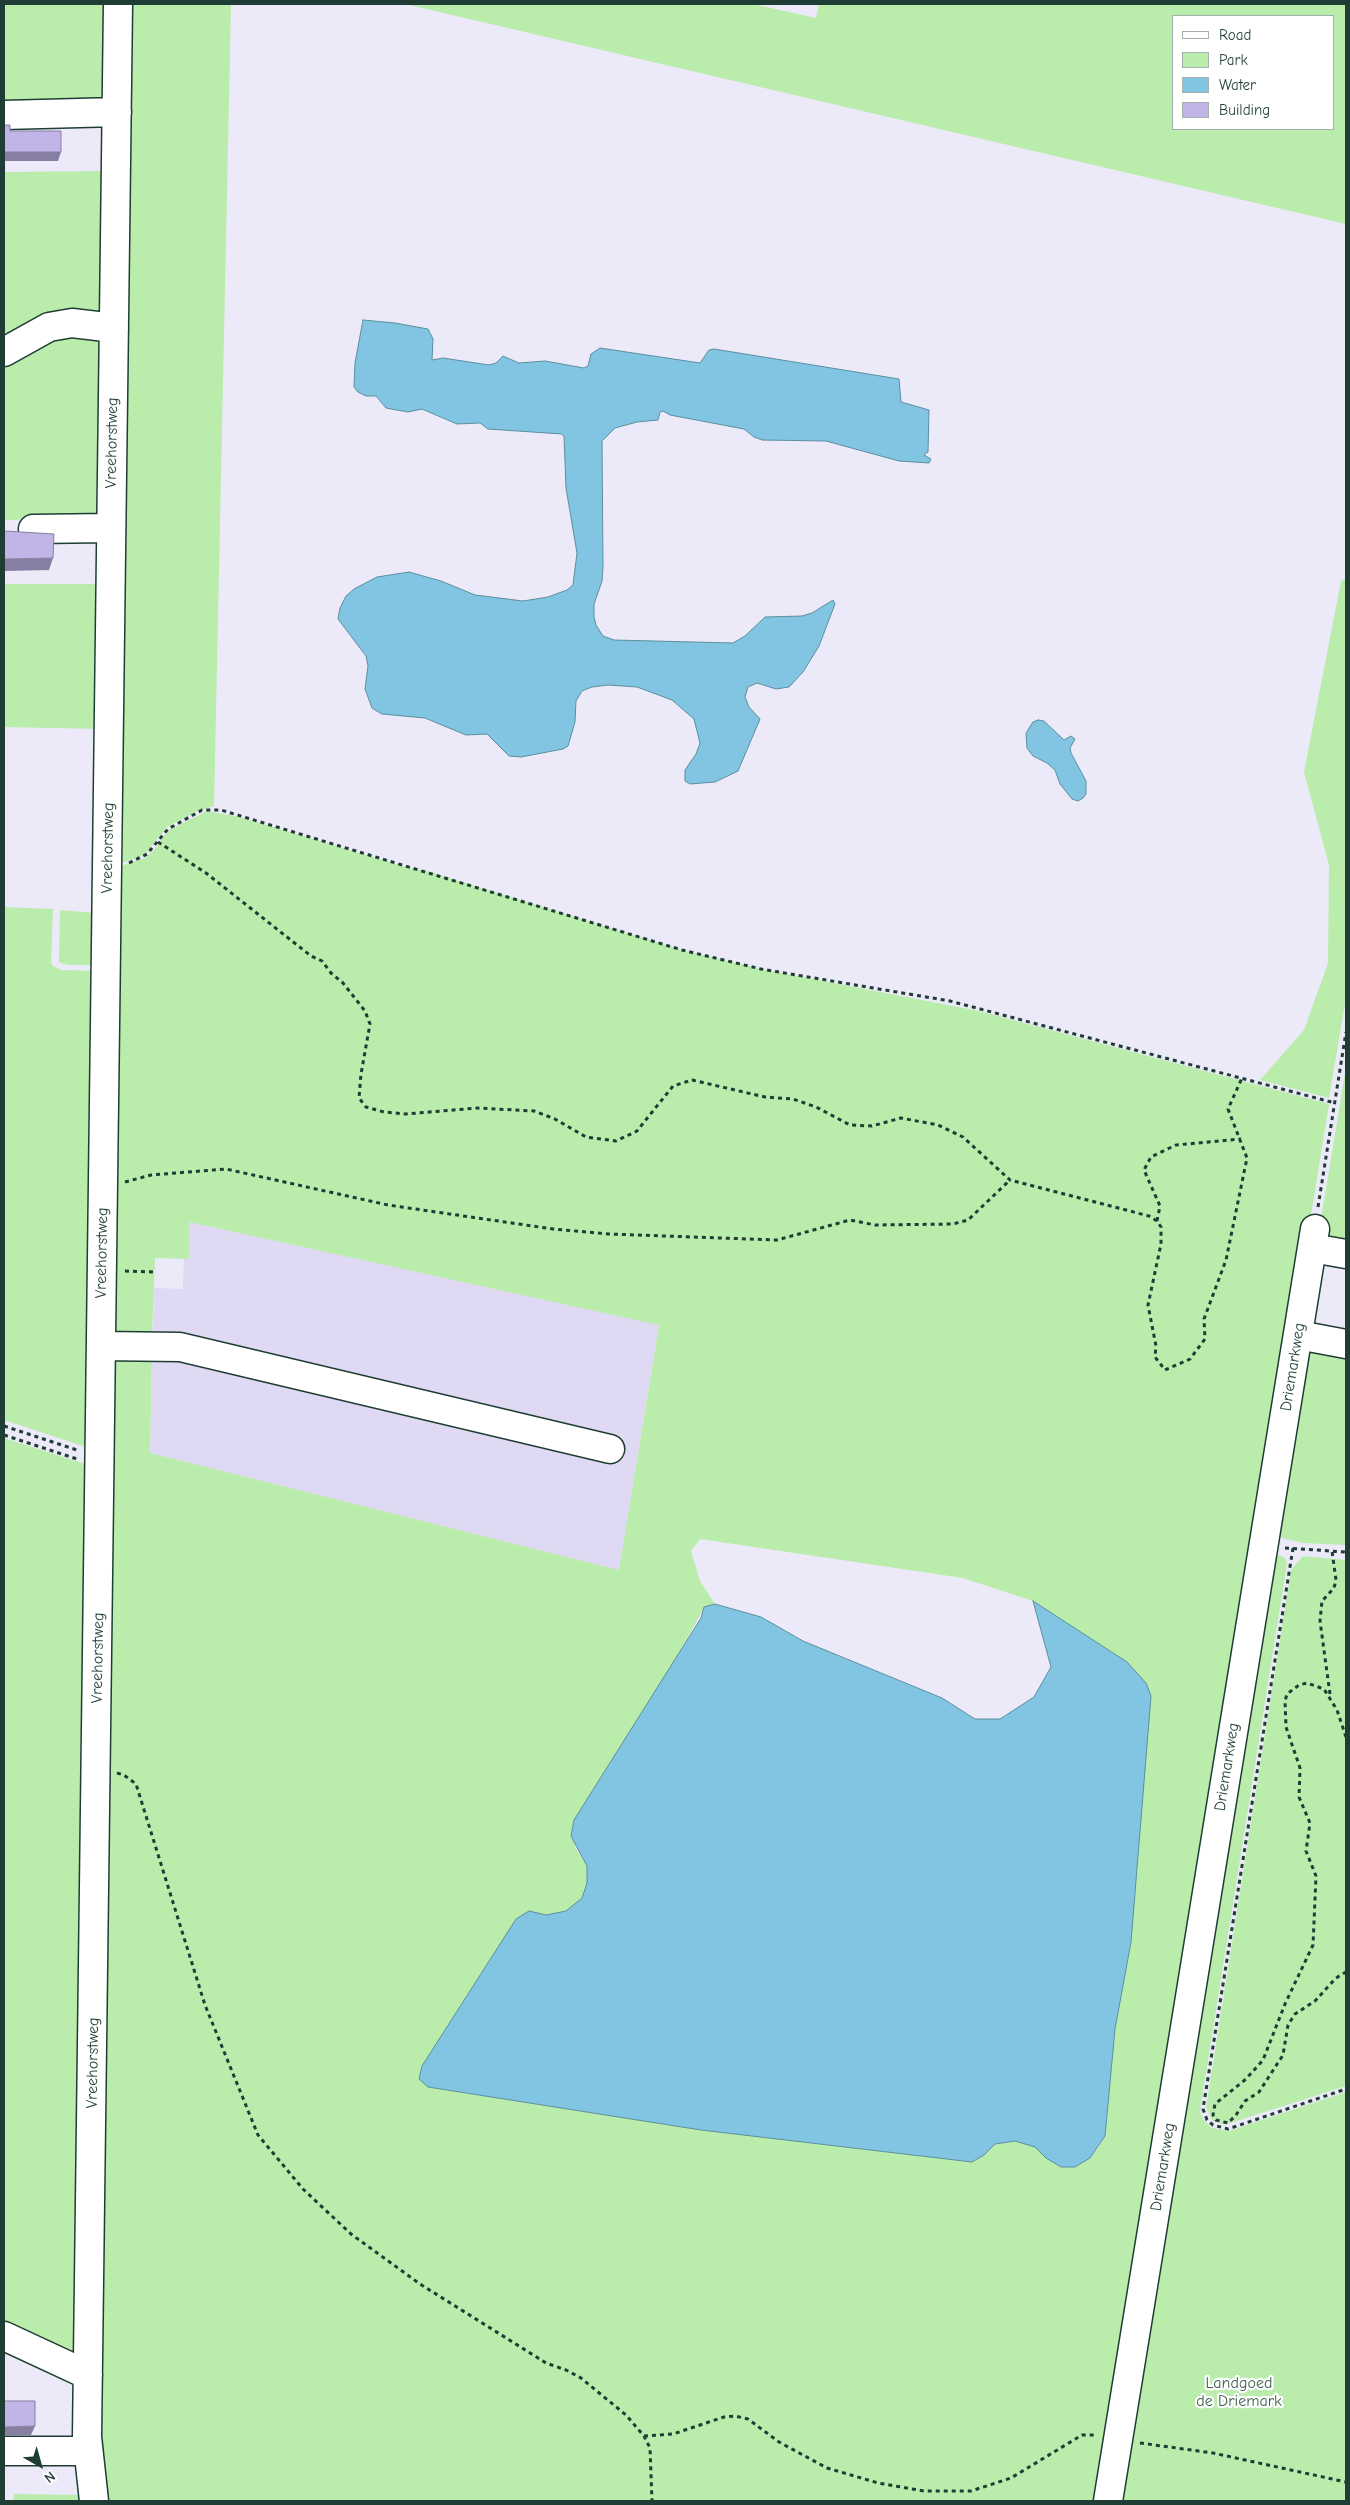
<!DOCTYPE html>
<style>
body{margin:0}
#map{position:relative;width:1350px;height:2505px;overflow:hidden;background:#ece9f8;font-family:"Comic Neue",sans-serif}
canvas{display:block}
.frame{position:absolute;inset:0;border:5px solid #1f3d34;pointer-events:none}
.legend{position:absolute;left:1172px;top:15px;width:162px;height:115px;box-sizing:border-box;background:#fff;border:1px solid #a5b1ae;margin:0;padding:6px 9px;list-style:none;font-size:15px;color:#1f3d34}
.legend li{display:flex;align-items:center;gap:10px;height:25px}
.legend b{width:25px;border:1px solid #a5b1ae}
.north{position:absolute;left:15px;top:2440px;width:50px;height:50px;-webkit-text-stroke:4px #fff;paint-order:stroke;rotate:142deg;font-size:14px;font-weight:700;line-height:20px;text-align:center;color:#1f3d34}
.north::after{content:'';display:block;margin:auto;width:18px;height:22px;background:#1f3d34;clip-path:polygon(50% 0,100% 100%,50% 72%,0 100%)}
</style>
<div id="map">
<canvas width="1350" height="2505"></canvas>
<div class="frame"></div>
<ul class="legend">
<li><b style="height:6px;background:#fff"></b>Road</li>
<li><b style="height:14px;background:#baecab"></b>Park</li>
<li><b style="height:14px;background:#82c5e3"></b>Water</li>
<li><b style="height:14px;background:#c1b5e7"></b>Building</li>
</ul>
<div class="north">N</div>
</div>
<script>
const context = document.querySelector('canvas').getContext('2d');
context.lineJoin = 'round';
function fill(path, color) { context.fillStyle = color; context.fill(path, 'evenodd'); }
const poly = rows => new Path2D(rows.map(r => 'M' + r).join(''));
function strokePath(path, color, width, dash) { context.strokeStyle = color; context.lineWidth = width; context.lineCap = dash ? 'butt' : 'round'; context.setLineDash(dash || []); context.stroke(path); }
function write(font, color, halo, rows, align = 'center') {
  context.font = font + ' "Comic Neue",sans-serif'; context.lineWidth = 4.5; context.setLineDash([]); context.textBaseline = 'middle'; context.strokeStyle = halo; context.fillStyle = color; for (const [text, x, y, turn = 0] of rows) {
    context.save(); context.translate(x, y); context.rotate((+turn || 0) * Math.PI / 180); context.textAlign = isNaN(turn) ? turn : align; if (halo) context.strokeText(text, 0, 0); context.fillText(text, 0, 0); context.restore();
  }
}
const built = poly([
 [189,1222,659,1324,619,1570,150,1453,154,1288,183,1289,184,1259,189,1259]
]);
const green = poly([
 [4,4,111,4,110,104,4,104],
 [125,4,231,4,214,806,197,811,167,827,146,853,140,857,121,863,117,862],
 [405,4,753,4,816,18,819,4,1346,4,1346,224],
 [1334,16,1334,129,1174,129,1174,16],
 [110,171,105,518,4,520,4,172],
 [1346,578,1346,998,1329,1098,1260,1080,1304,1030,1328,963,1329,865,1304,772,1341,581],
 [4,584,105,584,103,729,4,727],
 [207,811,240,817,406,867,427,871,682,950,761,969,979,1011,1329,1104,1103,2501,102,2501,95,2437,109,1353,152,1354,150,1453,619,1570,659,1325,189,1222,189,1259,155,1258,152,1336,110,1336,117,867,145,858,154,850,169,830],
 [700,1539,963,1578,1033,1601,1127,1662,1131,1942,1115,2029,1105,2136,1097,2150,1081,2164,1046,2158,1035,2147,1015,2141,995,2144,984,2155,972,2162,701,2130,428,2087,529,1911,546,1915,566,1911,582,1898,587,1883,587,1866,575,1847,704,1607,715,1604,700,1581,691,1551],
 [4,907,53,909,51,962,53,966,61,970,100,971,86,1447,4,1420],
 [60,910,94,913,101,962,91,965,68,965,59,962],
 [1346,1067,1346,1246,1328,1243,1319,1231],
 [1304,1347,1346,1351,1346,1545,1303,1543,1282,1538,1273,1527],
 [4,1438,88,1465,82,2361,4,2332],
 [1280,1555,1285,1558,1287,1564,1200,2111,1203,2119,1212,2128,1229,2131,1346,2092,1346,2501,1113,2501,1274,1557],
 [1303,1556,1346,1560,1346,2086,1224,2125,1212,2120,1206,2107,1291,1570],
 [14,2494,86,2495,87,2501,13,2501]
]);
const water = poly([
 [363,320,395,323,428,329,433,339,432,360,443,358,489,365,496,363,503,356,519,363,545,361,584,368,588,366,591,354,600,348,700,363,709,350,714,349,899,379,901,402,929,410,928,452,924,455,931,459,929,463,899,461,826,441,762,440,754,437,744,429,670,415,663,411,660,412,658,420,637,422,615,428,602,441,603,567,602,581,594,604,594,617,596,625,603,636,614,640,733,643,745,636,765,617,802,616,812,613,833,600,835,604,819,646,803,672,789,687,776,689,757,683,748,687,745,697,749,707,760,719,738,771,715,782,690,784,685,781,685,770,696,754,700,743,694,719,672,700,637,687,608,685,592,687,582,691,576,701,575,722,568,746,563,749,521,757,509,756,487,734,466,735,425,718,382,714,372,708,365,689,368,666,366,656,338,619,340,608,346,596,354,589,377,577,409,572,441,581,475,595,523,601,548,597,567,590,573,585,577,553,566,488,564,436,562,434,488,429,480,423,457,424,422,409,408,412,386,408,376,396,366,396,358,392,354,387,355,363,363,320],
 [1038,720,1044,721,1064,740,1071,736,1075,739,1070,748,1071,753,1086,781,1086,794,1083,798,1078,801,1072,799,1060,784,1055,770,1047,763,1033,756,1027,748,1026,733,1033,722,1038,720],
 [1033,1601,1127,1662,1146,1683,1151,1696,1131,1942,1115,2029,1105,2136,1090,2158,1075,2167,1061,2167,1046,2158,1035,2147,1015,2141,995,2144,984,2155,972,2162,701,2130,428,2087,419,2079,422,2066,516,1919,529,1911,546,1915,566,1911,582,1898,587,1883,587,1866,571,1836,574,1820,701,1618,704,1607,715,1604,761,1617,803,1641,942,1698,975,1719,1000,1719,1034,1697,1051,1667,1033,1601]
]);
const path = poly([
 [158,842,206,873,311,956,322,961,331,973,343,983,365,1011,370,1024,361,1074,359,1098,366,1107,384,1112,406,1114,477,1108,534,1111,555,1119,586,1137,616,1141,637,1131,673,1086,692,1080,765,1097,793,1099,816,1107,850,1125,872,1126,901,1118,938,1125,963,1137,1010,1180,1149,1216,1157,1221,1161,1227,1161,1244,1148,1305,1156,1346,1155,1357,1165,1370,1190,1359,1205,1339,1204,1319,1226,1260,1247,1158,1228,1109,1242,1078],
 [129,863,147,854,168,829,202,810,221,810,682,950,761,969,950,1001,1335,1103],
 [125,1182,151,1175,226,1169,388,1205,553,1229,609,1234,777,1240,850,1220,875,1225,953,1224,968,1220,1010,1180],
 [1318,1207,1346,1032],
 [1157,1221,1160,1206,1144,1170,1151,1157,1176,1145,1241,1139],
 [125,1271,154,1272],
 [4,1426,77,1450],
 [4,1435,77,1459],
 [1285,1548,1346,1552],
 [1293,1548,1203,2109,1207,2120,1213,2125,1228,2129,1346,2089],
 [1330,1694,1320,1621,1322,1601,1334,1588,1336,1580,1332,1551],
 [1346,1737,1337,1710,1324,1689,1307,1683,1299,1685,1287,1694,1285,1701,1286,1727,1300,1768,1299,1797,1310,1823,1306,1851,1316,1876,1313,1945,1285,2004,1263,2060,1246,2079,1215,2104,1213,2115,1216,2120,1228,2123,1236,2115,1245,2101,1259,2092,1283,2055,1288,2025,1295,2014,1315,2001,1336,1978,1346,1972],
 [117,1773,124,1775,136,1784,205,2005,258,2135,303,2189,351,2234,420,2284,546,2363,566,2370,581,2378,626,2415,644,2436,650,2448,652,2501],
 [644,2436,673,2434,724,2417,735,2416,748,2419,779,2442,827,2468,878,2483,924,2491,971,2491,1011,2478,1082,2435,1097,2435],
 [1140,2443,1213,2453,1346,2482]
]);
const minor = poly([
 [4,115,117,112],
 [4,352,49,327,72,323,114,328],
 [33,529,111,528],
 [1312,1248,1346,1254],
 [1298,1335,1346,1344],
 [101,1346,180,1347,610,1449],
 [4,2336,88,2375],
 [4,2451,88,2451],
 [94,2501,87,2437,118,4],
 [1108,2501,1315,1229]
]);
const shadedWall = poly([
 [4,152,61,152,58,161,4,161],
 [53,558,49,570,4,571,4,559],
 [35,2426,31,2435,4,2436,4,2427]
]);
const building = poly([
 [4,125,10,125,10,131,61,131,61,152,4,152,4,125],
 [4,531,54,534,53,558,4,559,4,531],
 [4,2401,35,2401,35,2426,4,2427,4,2401]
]);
const streetNames = [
 ["Vreehorstweg",112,443,-89],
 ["Vreehorstweg",108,848,-89],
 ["Vreehorstweg",102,1253,-89],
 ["Driemarkweg",1293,1367,-81],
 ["Vreehorstweg",98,1658,-89],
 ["Driemarkweg",1227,1767,-81],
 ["Vreehorstweg",93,2063,-89],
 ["Driemarkweg",1163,2167,-81]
];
const parkNames = [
 ["Landgoed",1239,2383],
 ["de Driemark",1239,2401]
];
fill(built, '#dfd9f3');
fill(green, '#baecab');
fill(water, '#82c5e3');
strokePath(water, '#5a8f9d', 1);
strokePath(minor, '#1f3d34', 31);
strokePath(path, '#1f3d34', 3, [4, 4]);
strokePath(minor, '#fff', 28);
fill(shadedWall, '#877fa2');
fill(building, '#c1b5e7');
strokePath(building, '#877fa2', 1);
write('16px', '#1f3d34', '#fff', streetNames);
write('16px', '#3e604c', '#fff', parkNames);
</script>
